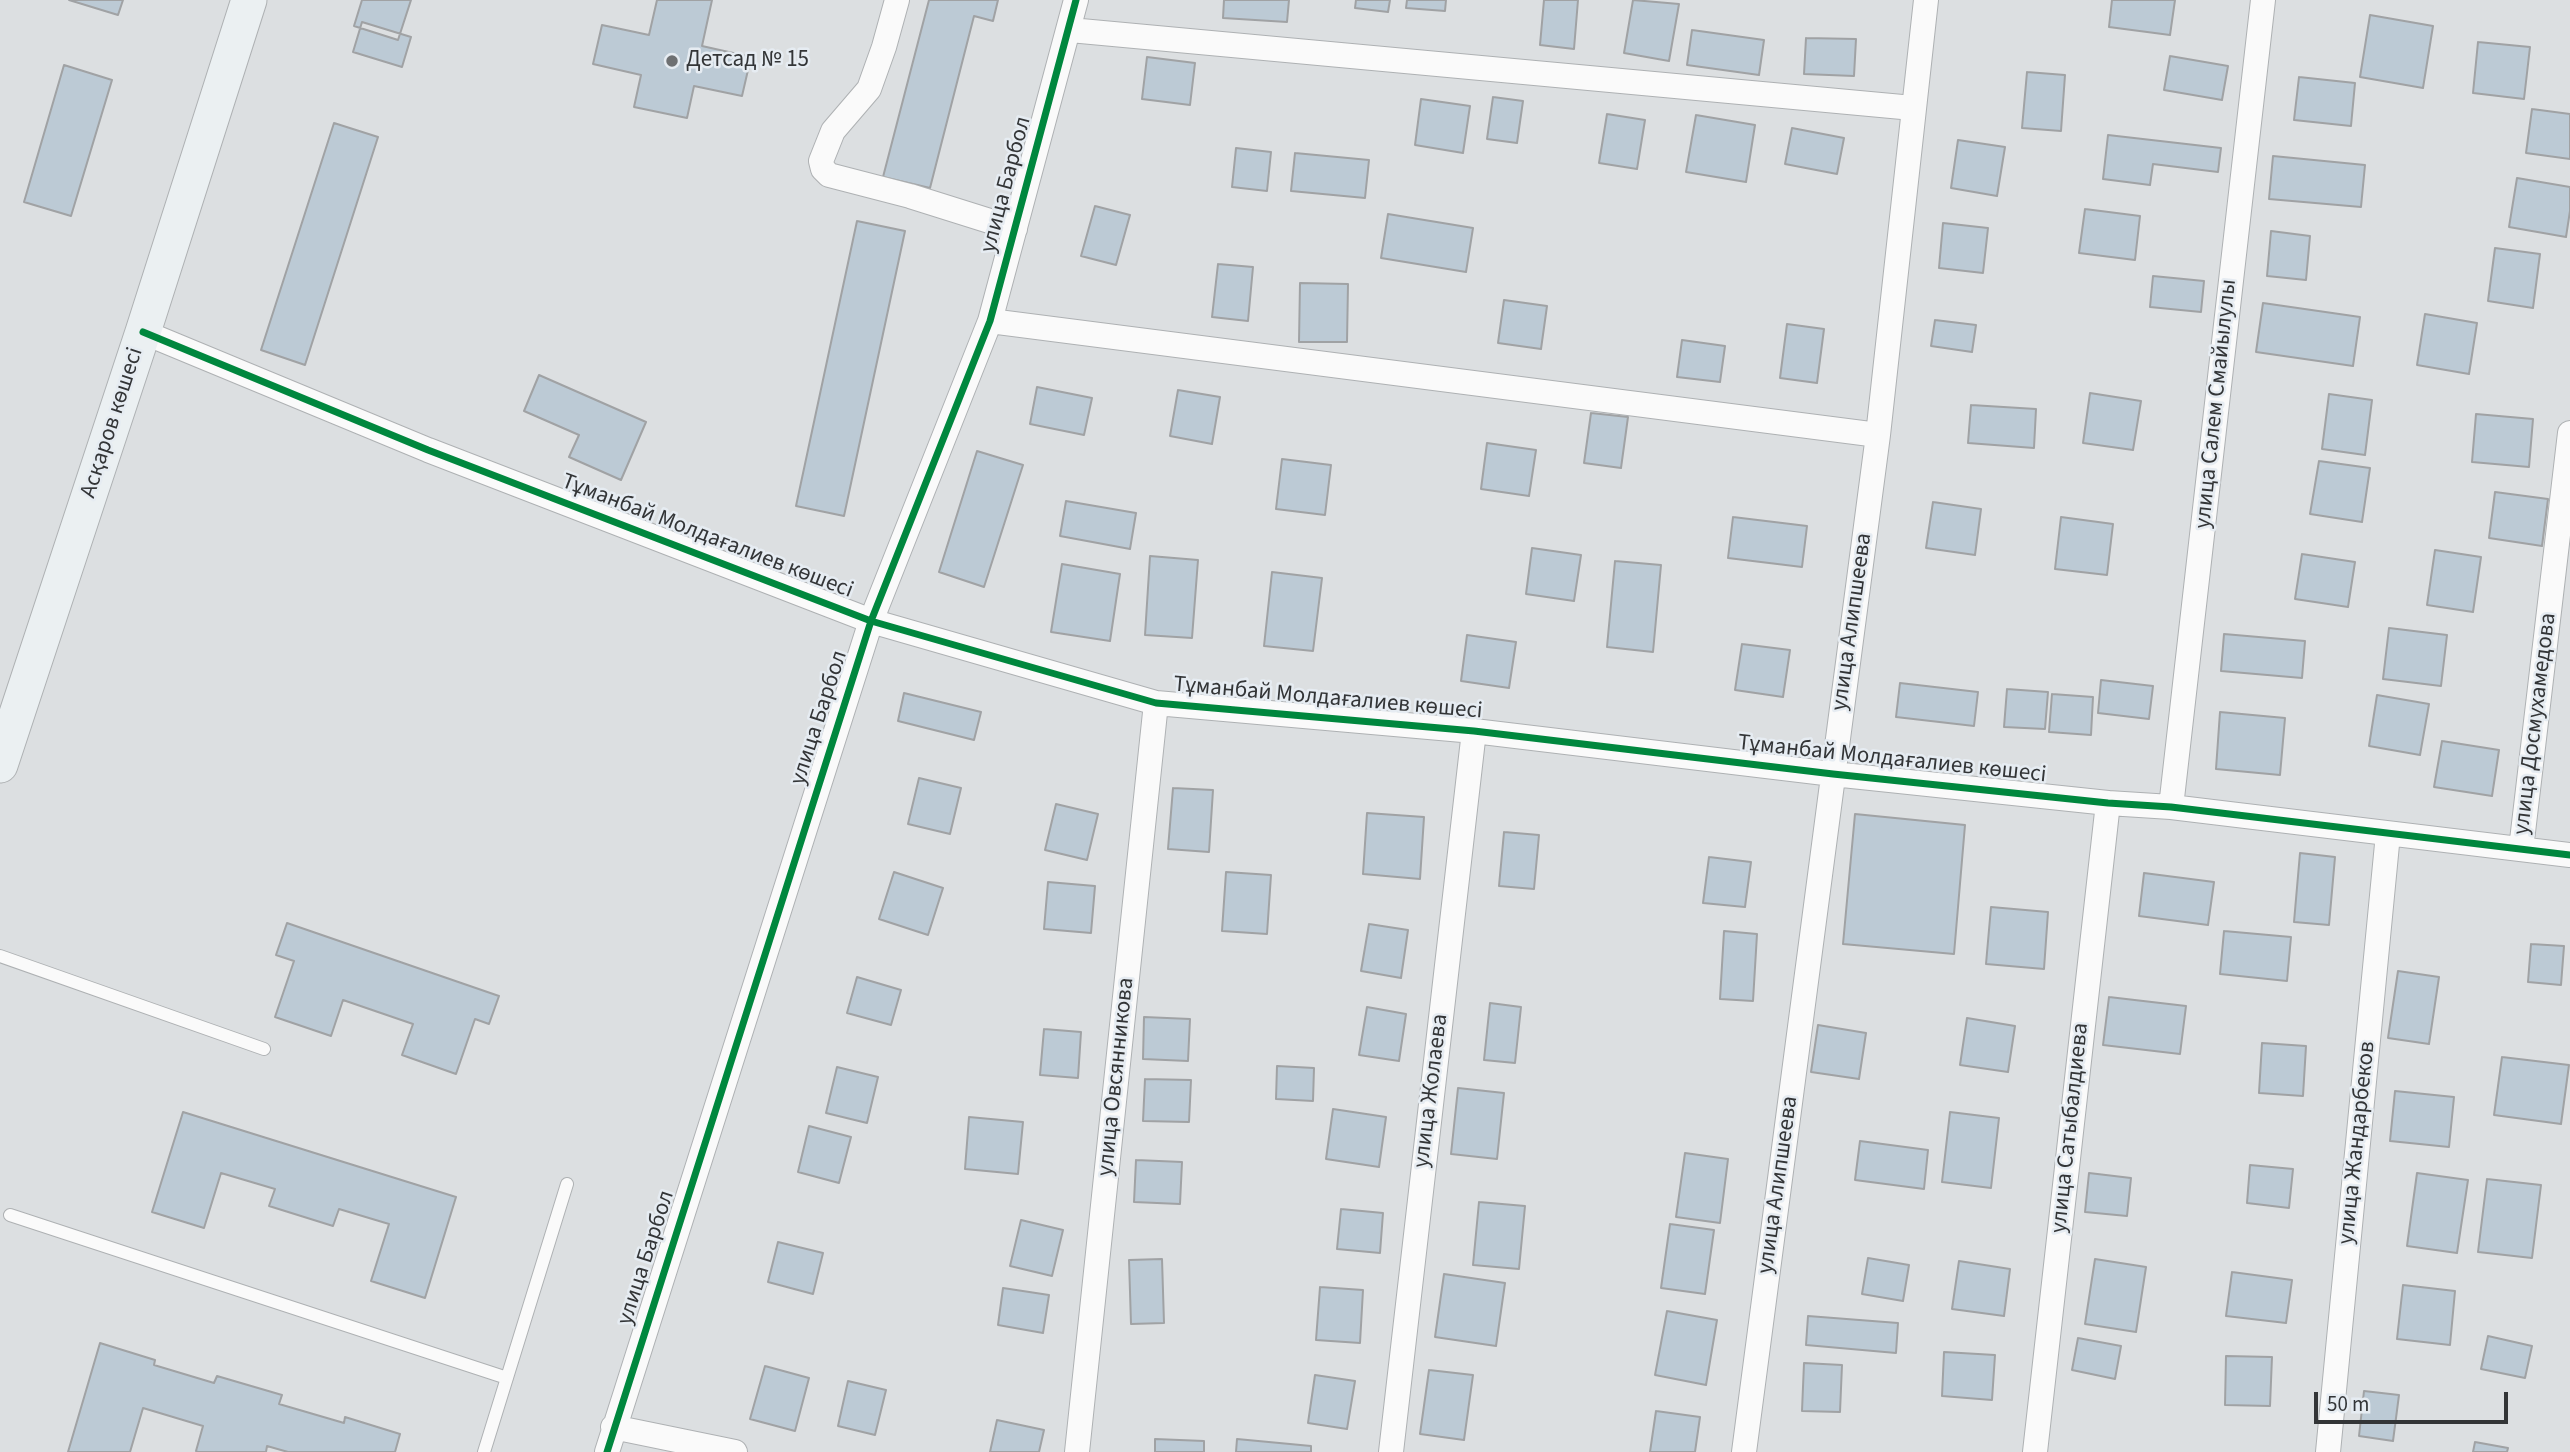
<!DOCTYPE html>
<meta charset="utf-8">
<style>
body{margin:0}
#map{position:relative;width:2570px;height:1452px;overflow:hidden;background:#dcdfe1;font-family:"Source Sans 3",sans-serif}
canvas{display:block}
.scale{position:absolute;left:2314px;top:1392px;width:194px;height:32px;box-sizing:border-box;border:4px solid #333537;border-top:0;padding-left:9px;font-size:21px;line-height:24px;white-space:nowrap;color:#333537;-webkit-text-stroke:5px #e6ecf2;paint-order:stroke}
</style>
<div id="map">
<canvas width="2570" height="1452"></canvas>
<div class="scale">50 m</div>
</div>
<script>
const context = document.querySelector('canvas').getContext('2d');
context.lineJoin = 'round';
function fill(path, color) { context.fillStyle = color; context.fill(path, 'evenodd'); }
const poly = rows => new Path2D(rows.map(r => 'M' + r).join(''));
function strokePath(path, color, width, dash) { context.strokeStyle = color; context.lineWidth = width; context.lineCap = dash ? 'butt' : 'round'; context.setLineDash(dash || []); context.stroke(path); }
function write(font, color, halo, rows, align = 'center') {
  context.font = font + ' "Source Sans 3",sans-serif'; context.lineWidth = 5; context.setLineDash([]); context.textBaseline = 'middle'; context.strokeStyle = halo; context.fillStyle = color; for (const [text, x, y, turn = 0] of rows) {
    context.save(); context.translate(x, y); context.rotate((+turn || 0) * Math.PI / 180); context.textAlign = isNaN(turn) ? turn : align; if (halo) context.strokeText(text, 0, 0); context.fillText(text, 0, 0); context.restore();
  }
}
const building = poly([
 [69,0,123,0,118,15,69,0],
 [362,0,411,0,398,40,354,26,362,0],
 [657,0,712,0,702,46,751,57,742,96,694,86,687,118,634,107,641,75,593,64,602,25,649,35,657,0],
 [929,0,998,0,993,21,974,16,930,188,883,177,929,0],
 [1224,0,1289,0,1287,22,1223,18,1224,0],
 [1356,0,1390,0,1388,12,1355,8,1356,0],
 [1407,0,1446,0,1445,11,1406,8,1407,0],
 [1544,0,1578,0,1574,49,1540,45,1544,0],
 [1633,0,1679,4,1669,61,1624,53,1633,0],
 [2112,0,2175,0,2170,35,2109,27,2112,0],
 [2370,15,2433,26,2423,88,2360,77,2370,15],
 [362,22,411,37,402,67,353,52,362,22],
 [1692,30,1764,40,1759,75,1687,65,1692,30],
 [1806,38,1856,39,1854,76,1804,74,1806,38],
 [2478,42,2530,47,2524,99,2473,93,2478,42],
 [2170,56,2228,66,2222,100,2164,90,2170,56],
 [1147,57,1195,63,1190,105,1142,99,1147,57],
 [64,65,112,80,71,216,24,202,64,65],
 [2027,72,2065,75,2061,131,2022,128,2027,72],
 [2299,77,2355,83,2351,126,2294,120,2299,77],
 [1493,97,1523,101,1517,143,1487,139,1493,97],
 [1421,99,1470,106,1463,153,1415,145,1421,99],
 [2532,109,2570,114,2570,159,2526,153,2532,109],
 [1607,114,1645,120,1637,169,1599,163,1607,114],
 [1696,115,1755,125,1746,182,1686,172,1696,115],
 [334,123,378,137,305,365,261,350,334,123],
 [1792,128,1844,138,1837,174,1785,164,1792,128],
 [2108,135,2221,148,2218,172,2153,164,2150,185,2103,179,2108,135],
 [1958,140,2005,147,1997,196,1951,188,1958,140],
 [1236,148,1271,152,1267,191,1232,187,1236,148],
 [1295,153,1369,160,1365,198,1291,191,1295,153],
 [2273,156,2365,165,2361,207,2269,199,2273,156],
 [2517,178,2570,187,2570,211,2566,237,2509,227,2517,178],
 [1095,206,1130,215,1116,265,1081,256,1095,206],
 [2085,209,2140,216,2135,260,2079,253,2085,209],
 [1388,214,1473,228,1466,272,1381,258,1388,214],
 [857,221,905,231,844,516,796,506,857,221],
 [1943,223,1988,228,1983,273,1939,268,1943,223],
 [2271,231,2310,236,2306,280,2267,276,2271,231],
 [2495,248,2540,254,2533,308,2488,301,2495,248],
 [1218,264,1253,267,1248,321,1212,317,1218,264],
 [2153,276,2204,281,2201,312,2150,307,2153,276],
 [1300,283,1348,284,1347,342,1299,342,1300,283],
 [1504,300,1547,306,1541,349,1498,343,1504,300],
 [2263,303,2360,317,2353,366,2256,352,2263,303],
 [2425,314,2477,323,2469,374,2417,365,2425,314],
 [1935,320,1976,325,1972,352,1931,346,1935,320],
 [1787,324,1824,329,1817,383,1780,378,1787,324],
 [1682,340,1725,346,1720,382,1677,377,1682,340],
 [539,375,646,422,621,480,569,457,579,435,524,411,539,375],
 [1037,387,1092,398,1084,435,1030,424,1037,387],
 [1178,390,1220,397,1212,444,1170,436,1178,390],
 [2090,393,2141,401,2133,450,2083,443,2090,393],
 [2329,394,2372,400,2365,455,2322,449,2329,394],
 [1971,405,2036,409,2034,448,1968,443,1971,405],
 [1591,413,1628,417,1621,468,1584,463,1591,413],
 [2476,414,2533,419,2529,467,2472,462,2476,414],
 [1487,443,1536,450,1529,496,1481,489,1487,443],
 [977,451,1023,465,984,587,939,572,977,451],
 [1282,459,1331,465,1325,515,1276,509,1282,459],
 [2319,461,2370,468,2362,522,2310,514,2319,461],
 [2495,492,2548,499,2542,546,2489,538,2495,492],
 [1066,501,1136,513,1130,549,1060,536,1066,501],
 [1933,502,1981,509,1975,555,1926,548,1933,502],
 [1733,517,1807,526,1802,567,1728,558,1733,517],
 [2061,517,2113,524,2107,575,2055,569,2061,517],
 [1532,548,1581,555,1574,601,1526,594,1532,548],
 [2435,550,2481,557,2473,612,2427,605,2435,550],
 [2302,554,2355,562,2348,607,2295,599,2302,554],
 [1150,556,1198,560,1192,638,1145,635,1150,556],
 [1615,561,1661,565,1653,652,1607,647,1615,561],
 [1062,564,1120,574,1110,641,1051,632,1062,564],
 [1272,572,1322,578,1313,651,1264,646,1272,572],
 [2389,628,2447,635,2441,686,2383,679,2389,628],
 [2224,634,2305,641,2302,678,2221,671,2224,634],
 [1467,635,1516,642,1509,688,1461,681,1467,635],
 [1742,644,1790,650,1783,697,1735,690,1742,644],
 [2101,680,2153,686,2149,719,2098,713,2101,680],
 [1900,683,1978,692,1974,726,1896,717,1900,683],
 [2007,689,2048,692,2045,729,2004,727,2007,689],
 [904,693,981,712,974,740,898,721,904,693],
 [2052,694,2093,697,2091,735,2049,732,2052,694],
 [2377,695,2429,704,2420,755,2369,746,2377,695],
 [2220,712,2285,718,2280,775,2216,769,2220,712],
 [2442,741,2499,750,2492,796,2434,787,2442,741],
 [919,778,961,788,950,834,908,824,919,778],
 [1173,788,1213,790,1209,852,1168,849,1173,788],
 [1056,804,1098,814,1087,860,1045,850,1056,804],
 [1367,813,1424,817,1420,879,1363,874,1367,813],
 [1855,814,1965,825,1954,954,1843,944,1855,814],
 [1504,832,1539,835,1534,889,1499,886,1504,832],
 [2300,853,2335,857,2329,925,2294,922,2300,853],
 [1709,857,1751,862,1745,907,1703,903,1709,857],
 [894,872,943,888,928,935,879,919,894,872],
 [1226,872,1271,875,1267,934,1222,931,1226,872],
 [2144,873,2214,882,2208,925,2139,916,2144,873],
 [1048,882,1095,886,1091,933,1044,929,1048,882],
 [1991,907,2048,912,2044,969,1986,964,1991,907],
 [287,923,499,996,489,1024,475,1019,456,1074,402,1055,413,1024,343,1000,331,1036,275,1017,294,961,276,955,287,923],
 [1369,924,1408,930,1401,978,1361,971,1369,924],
 [1724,931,1757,934,1753,1001,1720,999,1724,931],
 [2224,931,2291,937,2287,981,2220,974,2224,931],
 [2531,944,2564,946,2561,985,2528,982,2531,944],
 [2398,971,2439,977,2429,1044,2388,1038,2398,971],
 [857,977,901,990,891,1025,847,1013,857,977],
 [2109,997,2186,1006,2180,1054,2103,1045,2109,997],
 [1490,1003,1521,1007,1515,1063,1484,1060,1490,1003],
 [1367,1007,1406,1014,1399,1061,1359,1055,1367,1007],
 [1144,1017,1190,1019,1188,1061,1143,1059,1144,1017],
 [1967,1018,2015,1026,2008,1072,1960,1065,1967,1018],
 [1818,1025,1866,1033,1859,1079,1811,1072,1818,1025],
 [1044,1029,1081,1032,1078,1078,1040,1075,1044,1029],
 [2262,1043,2306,1046,2303,1096,2259,1093,2262,1043],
 [2502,1057,2569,1065,2561,1124,2494,1115,2502,1057],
 [1277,1066,1314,1068,1313,1101,1276,1099,1277,1066],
 [837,1067,878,1077,867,1123,826,1113,837,1067],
 [1145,1079,1191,1080,1189,1122,1143,1121,1145,1079],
 [1458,1088,1504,1093,1497,1159,1451,1154,1458,1088],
 [2395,1091,2454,1097,2449,1147,2390,1141,2395,1091],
 [1333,1109,1386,1117,1379,1167,1326,1159,1333,1109],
 [183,1112,456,1197,425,1298,371,1281,389,1224,339,1209,333,1226,269,1206,275,1189,221,1173,204,1228,152,1212,183,1112],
 [1950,1112,1999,1118,1991,1188,1942,1182,1950,1112],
 [969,1117,1023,1122,1018,1174,965,1169,969,1117],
 [809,1126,851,1137,839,1183,798,1172,809,1126],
 [1860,1141,1928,1150,1924,1189,1855,1180,1860,1141],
 [1685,1153,1728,1159,1720,1223,1676,1217,1685,1153],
 [1136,1160,1182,1162,1180,1204,1134,1202,1136,1160],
 [2250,1165,2293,1169,2289,1208,2247,1203,2250,1165],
 [2089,1173,2131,1178,2127,1216,2085,1212,2089,1173],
 [2417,1173,2468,1180,2457,1253,2407,1246,2417,1173],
 [2487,1179,2541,1185,2532,1258,2478,1252,2487,1179],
 [1479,1202,1525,1206,1519,1269,1473,1265,1479,1202],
 [1341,1209,1383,1213,1380,1253,1337,1249,1341,1209],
 [1021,1220,1063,1230,1052,1276,1010,1266,1021,1220],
 [1670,1224,1714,1230,1705,1294,1661,1288,1670,1224],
 [778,1242,823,1253,813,1294,768,1282,778,1242],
 [1868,1258,1909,1265,1903,1301,1862,1294,1868,1258],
 [1162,1259,1164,1323,1131,1324,1129,1260,1162,1259],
 [2095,1259,2146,1267,2136,1332,2085,1324,2095,1259],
 [1959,1261,2010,1269,2004,1316,1952,1309,1959,1261],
 [2232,1272,2292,1280,2286,1323,2226,1316,2232,1272],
 [1444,1274,1505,1283,1496,1346,1435,1337,1444,1274],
 [2403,1285,2455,1291,2450,1345,2397,1339,2403,1285],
 [1320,1287,1363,1290,1360,1343,1316,1340,1320,1287],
 [1003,1288,1049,1295,1043,1333,998,1325,1003,1288],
 [1667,1311,1717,1320,1706,1385,1655,1375,1667,1311],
 [1808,1316,1898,1323,1896,1353,1806,1345,1808,1316],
 [2488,1336,2532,1346,2525,1378,2481,1369,2488,1336],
 [2078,1338,2121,1346,2115,1379,2072,1370,2078,1338],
 [100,1343,155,1360,154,1365,214,1383,217,1376,282,1395,279,1404,344,1423,345,1417,400,1434,395,1452,288,1452,267,1446,266,1452,198,1452,196,1451,203,1426,143,1408,130,1452,68,1452,100,1343],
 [1944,1352,1995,1355,1992,1400,1942,1396,1944,1352],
 [2226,1356,2272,1357,2270,1406,2225,1405,2226,1356],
 [1804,1363,1842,1365,1840,1412,1802,1411,1804,1363],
 [765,1366,809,1378,795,1431,750,1419,765,1366],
 [1429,1370,1473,1375,1464,1440,1420,1434,1429,1370],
 [1315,1375,1355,1381,1347,1429,1308,1423,1315,1375],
 [848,1381,886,1390,875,1435,838,1426,848,1381],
 [2364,1391,2399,1395,2393,1441,2359,1436,2364,1391],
 [1656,1411,1700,1417,1695,1452,1650,1452,1656,1411],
 [997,1420,1044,1430,1039,1452,990,1452,997,1420],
 [1155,1439,1204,1441,1204,1452,1155,1452,1155,1439],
 [1237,1439,1311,1446,1311,1452,1236,1452,1237,1439],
 [2475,1442,2508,1448,2507,1452,2473,1452,2475,1442]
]);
const service = poly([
 [0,956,264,1049],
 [10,1215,507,1378],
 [484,1452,567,1184]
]);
const minor = poly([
 [897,0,884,47,869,89,833,131,821,161,823,169,829,175,910,196,1015,229],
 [1070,30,1913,108],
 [990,321,1878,435],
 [143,332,428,450,871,621,1156,703,1474,731,1833,774,2108,803,2171,807,2570,855],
 [2171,807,2263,0],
 [2521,849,2570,433],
 [613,1427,735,1452],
 [607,1452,871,621,990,321,1076,0],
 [1077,1452,1156,703],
 [1391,1452,1474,731],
 [1744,1452,1878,435,1926,0],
 [2035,1452,2108,803],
 [2328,1452,2388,834]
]);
const secondary = poly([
 [0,765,143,332,249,0]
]);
const cycleway = poly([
 [143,332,428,450,871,621,1156,703,1474,731,1833,774,2108,803,2171,807,2570,855],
 [607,1452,871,621,990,321,1076,0]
]);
const markers = [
 [672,61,7,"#6e7072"]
];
const poiNames = [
 ["Детсад № 15",686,61]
];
const streetNames = [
 ["улица Барбол",1007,185,-75],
 ["улица Салем Смайылулы",2217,404,-84],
 ["Асқаров көшесі",113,423,-72],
 ["Тұманбай Молдағалиев көшесі",707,537,21],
 ["улица Алипшеева",1853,622,-82],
 ["Тұманбай Молдағалиев көшесі",1328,699,5],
 ["улица Барбол",820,718,-72],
 ["улица Досмухамедова",2536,724,-83],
 ["Тұманбай Молдағалиев көшесі",1892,760,6],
 ["улица Овсянникова",1117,1077,-84],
 ["улица Жолаева",1432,1091,-83],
 ["улица Сатыбалдиева",2071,1128,-84],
 ["улица Жандарбеков",2358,1143,-84],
 ["улица Алипшеева",1779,1185,-82],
 ["улица Барбол",647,1258,-72]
];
fill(building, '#bccad5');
strokePath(building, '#a0a2a4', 2);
strokePath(service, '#aeb1b3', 14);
strokePath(minor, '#aeb1b3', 26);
strokePath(secondary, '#aeb1b3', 37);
strokePath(service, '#fafafa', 12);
strokePath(minor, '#fafafa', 24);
strokePath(secondary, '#ebf0f2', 35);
strokePath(cycleway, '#00873e', 7);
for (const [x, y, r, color] of markers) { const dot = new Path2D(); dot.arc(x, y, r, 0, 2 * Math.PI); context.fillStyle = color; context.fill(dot); strokePath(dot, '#e6ecf2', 2.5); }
write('23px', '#333537', '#e6ecf2', poiNames, 'left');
write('23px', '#333537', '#e6ecf2', streetNames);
</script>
